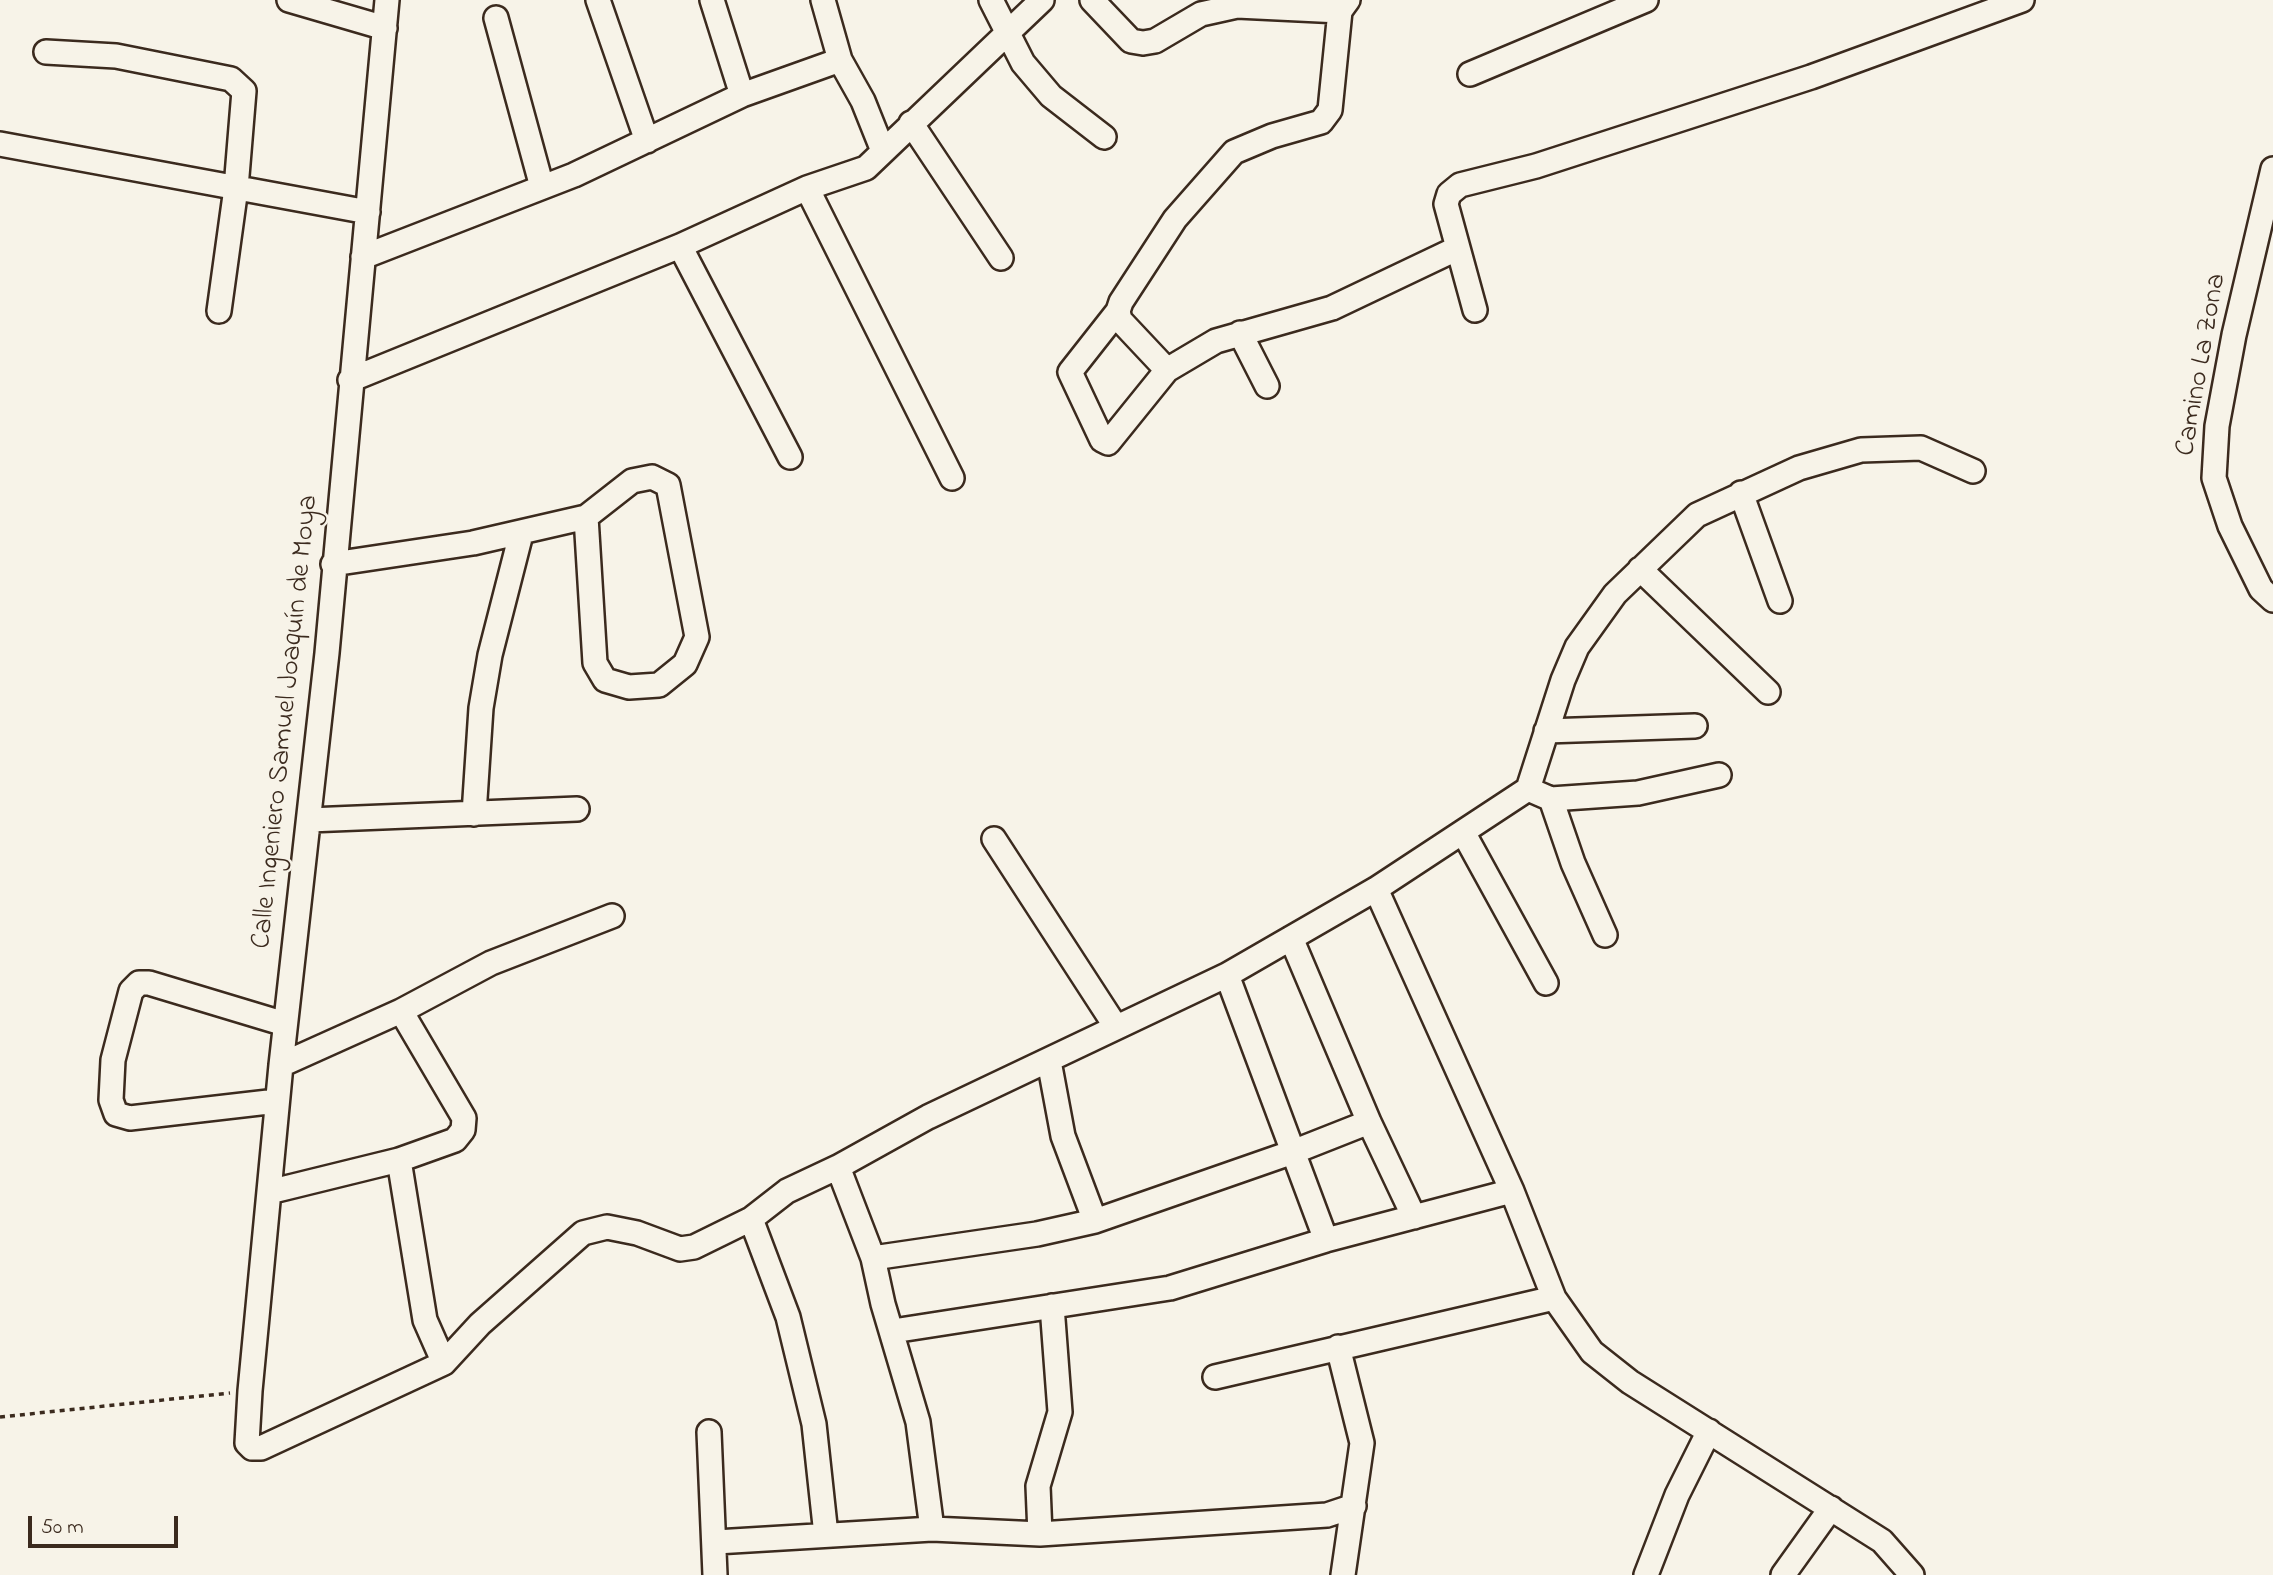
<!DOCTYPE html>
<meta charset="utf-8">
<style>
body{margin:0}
#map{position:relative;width:2273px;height:1575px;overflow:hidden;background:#f7f3e8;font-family:"Indie Flower",sans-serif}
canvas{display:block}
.scale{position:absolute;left:28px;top:1516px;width:150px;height:32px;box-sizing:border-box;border:4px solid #3b2a1e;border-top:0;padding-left:9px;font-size:21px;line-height:24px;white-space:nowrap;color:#3b2a1e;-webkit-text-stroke:5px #f7f3e8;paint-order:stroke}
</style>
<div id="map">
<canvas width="2273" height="1575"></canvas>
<div class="scale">50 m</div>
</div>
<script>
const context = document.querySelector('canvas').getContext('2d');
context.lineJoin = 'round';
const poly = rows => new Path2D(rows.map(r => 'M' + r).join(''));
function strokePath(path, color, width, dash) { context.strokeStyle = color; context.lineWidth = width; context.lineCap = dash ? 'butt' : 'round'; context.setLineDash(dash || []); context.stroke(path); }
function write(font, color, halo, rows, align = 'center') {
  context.font = font + ' "Indie Flower",sans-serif'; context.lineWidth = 5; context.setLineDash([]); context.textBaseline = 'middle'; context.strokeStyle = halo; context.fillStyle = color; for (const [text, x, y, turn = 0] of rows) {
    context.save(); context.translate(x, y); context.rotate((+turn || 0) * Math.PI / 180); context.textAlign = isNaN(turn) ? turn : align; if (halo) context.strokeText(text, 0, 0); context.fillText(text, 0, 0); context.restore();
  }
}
const path = poly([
 [0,1417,230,1393]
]);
const minor = poly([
 [289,0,385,28],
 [387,0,327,653,281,1065,250,1391,247,1443,252,1448,261,1448,444,1363,480,1324,583,1233,607,1227,637,1233,680,1249,694,1247,751,1219,787,1191,838,1167,928,1117,1227,975,1376,889,1528,789,1563,680,1577,647,1615,594,1697,515,1799,468,1861,450,1921,448,1973,471],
 [598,0,647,141],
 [712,0,742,95],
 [823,0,840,60,863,101,883,151],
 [991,0,1023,63,1051,96,1104,137],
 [1092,0,1131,41,1143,43,1155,41,1201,14,1237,6,1340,11],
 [496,18,542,187],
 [46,52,116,56,231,79,244,91,236,188,219,311],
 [1470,74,1646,0],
 [911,123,1001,258],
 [0,144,368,212],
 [2273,169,2234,335,2217,426,2214,478,2230,526,2261,589,2273,600],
 [807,188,952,478],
 [680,246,790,457],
 [363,257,574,175,742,95,840,60],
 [1475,310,1446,204,1449,194,1460,185,1536,166,1811,77,2022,0],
 [1118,311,1070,372,1102,440,1108,443,1167,370,1216,341,1332,308,1458,248],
 [1240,333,1267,386],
 [1167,370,1120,320,1118,311,1121,302,1175,219,1234,152,1272,136,1321,122,1330,110,1340,11,1348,0],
 [350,380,680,246,807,188,866,168,1042,0],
 [1741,493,1780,601],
 [333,564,473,543,586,517,632,481,652,477,668,485,697,637,685,664,659,685,629,687,605,680,595,663,586,517],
 [1640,569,1768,692],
 [1546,731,1695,726],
 [1528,789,1551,799,1573,863,1605,935],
 [1551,799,1638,793,1719,775],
 [474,814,481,708,490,655,521,534],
 [309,820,577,809],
 [1463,832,1546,983],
 [994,839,1116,1027],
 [1376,889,1512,1191,1554,1298,1592,1352,1630,1382,1882,1541,1912,1575],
 [1291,938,1369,1122,1414,1217],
 [1227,975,1326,1240],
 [401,1011,491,963,612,916],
 [1049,1061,1063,1136,1095,1221],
 [281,1065,401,1011,464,1118,463,1130,455,1140,399,1160,425,1320,444,1363],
 [277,1101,130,1118,116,1114,111,1100,113,1060,131,991,139,983,149,983,285,1024],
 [838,1167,873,1258,883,1304,918,1422,932,1529],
 [269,1192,399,1160],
 [751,1219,788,1317,814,1424,826,1535],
 [873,1258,1037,1234,1095,1221,1293,1152,1369,1122],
 [893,1331,1170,1288,1326,1240,1512,1191],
 [1338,1347,1362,1443,1343,1575],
 [1215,1377,1554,1298],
 [709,1432,715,1575],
 [1040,1534,1038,1486,1060,1412,1052,1306],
 [716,1542,932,1529,1040,1534,1327,1515,1354,1506],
 [1646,1575,1677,1495,1709,1431],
 [1783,1575,1831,1508]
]);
const streetNames = [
 ["Camino La Zona",2203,365,-80],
 ["Calle Ingeniero Samuel Joaquín de Moya",287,722,-84]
];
strokePath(minor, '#3b2a1e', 28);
strokePath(path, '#3b2a1e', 3.5, [5, 5]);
strokePath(minor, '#f7f3e8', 23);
write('28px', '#3b2a1e', '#f7f3e8', streetNames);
</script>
